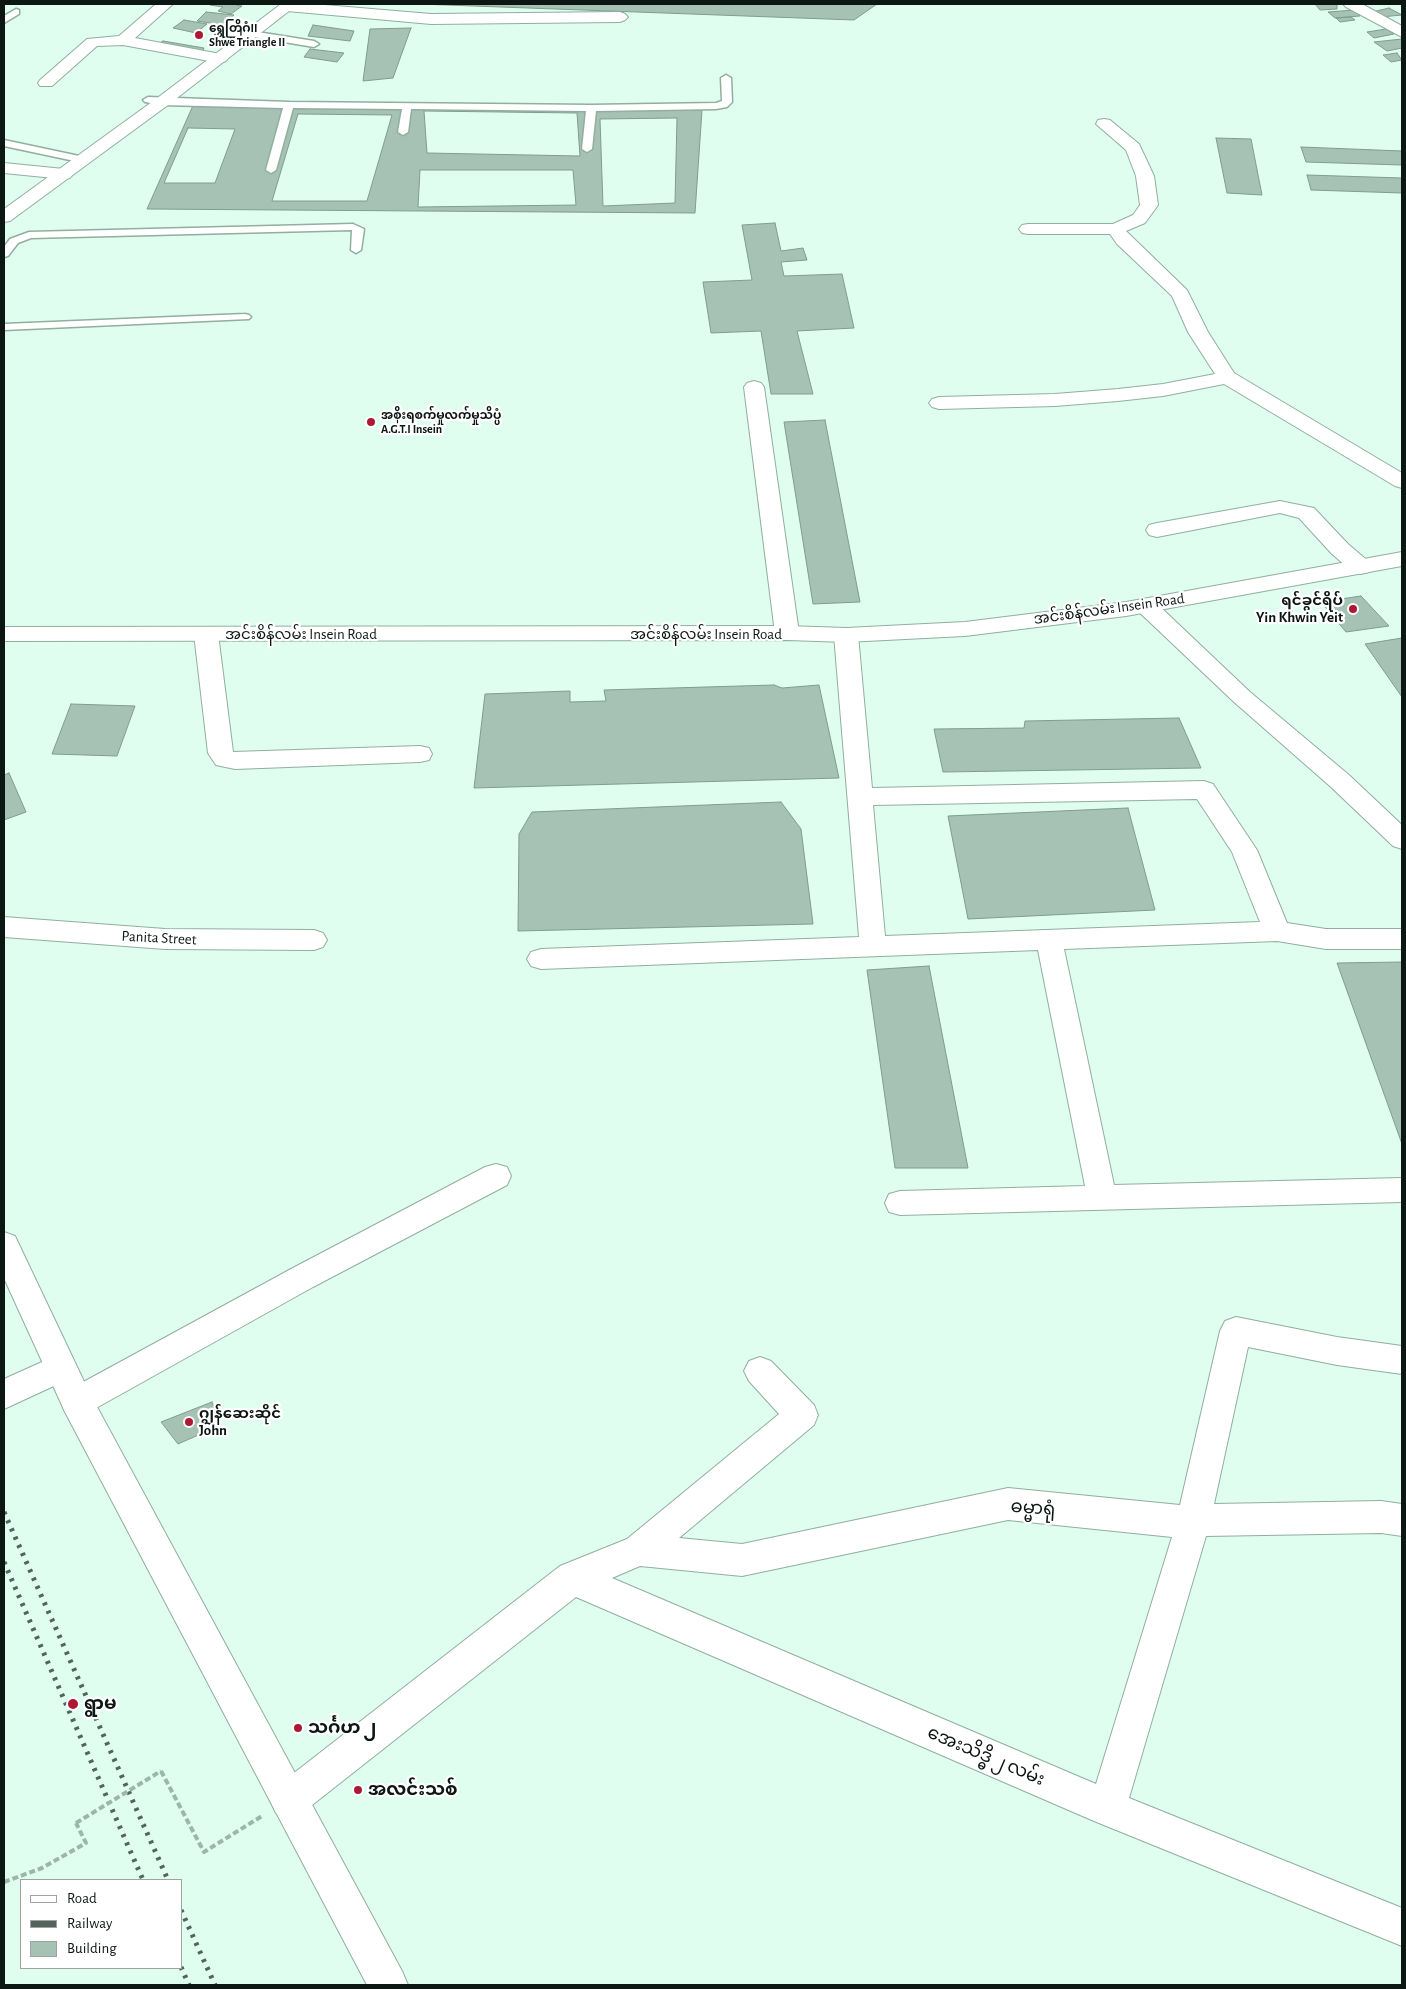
<!DOCTYPE html>
<meta charset="utf-8">
<style>
body{margin:0}
#map{position:relative;width:1406px;height:1989px;overflow:hidden;background:#dffeef;font-family:"Alegreya Sans",sans-serif}
canvas{display:block}
.frame{position:absolute;inset:0;border:5px solid #0c1612;pointer-events:none}
.legend{position:absolute;left:20px;top:1879px;width:162px;height:90px;box-sizing:border-box;background:#fff;border:1px solid #9ea2a0;margin:0;padding:6px 9px;list-style:none;font-size:15px;color:#0c1612}
.legend li{display:flex;align-items:center;gap:10px;height:25px}
.legend b{width:25px;border:1px solid #9ea2a0}
</style>
<div id="map">
<canvas width="1406" height="1989"></canvas>
<div class="frame"></div>
<ul class="legend">
<li><b style="height:6px;background:#fff"></b>Road</li>
<li><b style="height:6px;background:#53645c"></b>Railway</li>
<li><b style="height:14px;background:#a5c2b4"></b>Building</li>
</ul>
</div>
<script>
const context = document.querySelector('canvas').getContext('2d');
context.lineJoin = 'round';
function fill(path, color) { context.fillStyle = color; context.fill(path, 'evenodd'); }
const poly = rows => new Path2D(rows.map(r => 'M' + r).join(''));
function strokePath(path, color, width, dash) { context.strokeStyle = color; context.lineWidth = width; context.lineCap = dash ? 'butt' : 'round'; context.setLineDash(dash || []); context.stroke(path); }
function write(font, color, halo, rows, align = 'center') {
  context.font = font + ' "Alegreya Sans","Noto Sans Myanmar",sans-serif'; context.lineWidth = 4.5; context.setLineDash([]); context.textBaseline = 'middle'; context.strokeStyle = halo; context.fillStyle = color; for (const [text, x, y, turn = 0] of rows) {
    context.save(); context.translate(x, y); context.rotate((+turn || 0) * Math.PI / 180); context.textAlign = isNaN(turn) ? turn : align; if (halo) context.strokeText(text, 0, 0); context.fillText(text, 0, 0); context.restore();
  }
}
const building = poly([
 [213,4,237,4,236,5,242,6,231,14,218,11,223,7,210,5,213,4],
 [419,4,877,4,854,20,419,4],
 [1315,4,1337,4,1337,9,1320,10,1315,4],
 [1389,8,1402,15,1381,17,1372,12,1389,8],
 [1354,10,1360,16,1335,18,1328,12,1354,10],
 [206,12,234,15,222,25,197,21,206,12],
 [1351,17,1355,20,1340,22,1336,18,1351,17],
 [184,20,207,24,196,33,173,28,184,20],
 [313,25,354,31,350,41,308,36,313,25],
 [411,28,393,78,363,81,370,29,411,28],
 [1386,29,1394,34,1374,38,1367,32,1386,29],
 [1402,39,1402,48,1387,51,1374,42,1402,39],
 [163,41,204,48,203,51,157,45,163,41],
 [310,49,344,53,337,62,304,57,310,49],
 [1397,53,1402,60,1391,62,1383,55,1397,53],
 [195,101,702,110,695,213,147,209,195,101],
 [424,111,577,113,580,156,427,153,424,111],
 [298,114,392,115,367,201,272,201,298,114],
 [677,118,675,203,603,206,600,119,677,118],
 [188,128,235,129,215,183,164,183,188,128],
 [1216,138,1251,139,1262,195,1227,193,1216,138],
 [1301,147,1402,151,1402,165,1306,162,1301,147],
 [420,170,573,170,576,205,418,207,420,170],
 [1307,175,1402,178,1402,193,1311,190,1307,175],
 [775,223,781,251,803,248,807,260,781,262,784,276,842,274,854,328,797,331,813,394,771,394,761,331,711,333,703,282,752,280,742,225,775,223],
 [825,420,860,602,813,604,784,422,825,420],
 [1361,596,1389,626,1346,632,1321,602,1361,596],
 [1402,638,1402,697,1365,644,1402,638],
 [774,685,782,688,819,685,839,778,474,788,485,694,570,691,570,702,606,701,604,690,774,685],
 [71,704,135,706,117,756,52,754,71,704],
 [1179,718,1201,768,943,772,934,729,1024,728,1025,721,1179,718],
 [9,773,26,812,4,820,4,775,9,773],
 [781,802,801,829,813,924,518,931,519,834,532,812,781,802],
 [1128,808,1155,910,968,919,948,816,1128,808],
 [1402,962,1402,1144,1337,963,1402,962],
 [929,966,968,1168,895,1168,867,970,929,966],
 [212,1402,221,1425,178,1444,161,1422,212,1402]
]);
const path = poly([
 [161,1771,204,1852,262,1816],
 [4,1882,42,1868,86,1843,76,1823]
]);
const service = poly([
 [16,9,19,10,19,14,4,23,4,16,16,9],
 [251,31,314,41,319,44,314,47,248,36,248,32,251,31],
 [726,75,731,78,732,102,727,107,716,109,596,111,592,149,587,152,582,149,586,111,411,109,408,132,403,135,398,132,402,109,293,108,276,170,271,173,266,170,283,108,162,105,145,102,143,100,148,97,289,102,591,105,716,103,722,101,721,78,726,75],
 [4,140,84,157,89,160,84,163,4,146,4,140],
 [353,224,364,229,361,250,356,253,351,250,352,230,31,238,18,243,8,256,4,257,4,247,10,239,29,232,353,224],
 [245,314,249,315,251,317,249,319,4,330,4,324,245,314]
]);
const minor = poly([
 [156,4,173,4,135,38,226,55,228,58,226,61,220,63,123,45,97,46,52,86,40,86,38,83,40,80,87,39,119,36,156,4],
 [281,4,313,4,431,14,620,12,625,14,628,17,625,20,620,22,431,24,287,11,282,9,279,6,281,4],
 [1343,4,1362,4,1402,26,1402,37,1346,7,1343,4],
 [1104,119,1110,120,1139,144,1154,176,1158,205,1145,223,1126,231,1187,290,1208,332,1234,373,1402,473,1402,488,1395,486,1224,384,1163,396,1118,401,1055,406,939,409,932,407,929,403,932,399,939,397,1055,394,1118,389,1163,384,1215,374,1188,332,1172,296,1117,244,1110,234,1028,234,1022,233,1019,229,1022,225,1028,224,1113,224,1133,215,1140,205,1136,176,1126,150,1096,124,1098,120,1104,119],
 [4,163,64,169,70,170,73,174,70,178,64,179,4,173,4,163],
 [754,381,761,383,764,387,799,633,795,638,787,640,779,638,775,633,744,387,747,383,754,381],
 [1280,501,1314,508,1348,544,1369,562,1372,567,1369,572,1361,574,1353,572,1332,554,1299,518,1280,513,1157,537,1149,535,1146,530,1149,525,1157,523,1280,501],
 [1146,599,1154,601,1250,692,1349,775,1402,825,1402,849,1393,846,1331,787,1234,702,1138,611,1135,606,1138,601,1146,599],
 [206,627,214,629,218,634,233,752,420,746,429,748,432,754,429,760,420,762,235,769,216,765,208,753,194,634,198,629,206,627],
 [846,628,854,630,858,635,872,788,1204,781,1213,784,1257,850,1287,923,1326,929,1402,929,1402,949,1326,949,1277,941,1064,949,1114,1185,1402,1178,1402,1202,900,1215,889,1212,885,1203,889,1194,900,1191,1085,1186,1038,950,541,969,531,966,527,959,531,952,541,949,859,937,834,635,838,630,846,628],
 [1197,799,1232,852,1260,922,885,936,873,805,1197,799],
 [4,917,165,929,314,930,323,933,327,940,323,947,314,950,165,949,4,937,4,917],
 [496,1164,507,1167,511,1176,507,1185,313,1287,89,1412,77,1417,65,1412,61,1402,65,1392,291,1269,485,1167,496,1164],
 [1236,1317,1337,1337,1402,1346,1402,1374,1337,1365,1248,1347,1214,1504,1381,1501,1402,1504,1402,1536,1381,1533,1206,1536,1129,1798,1402,1908,1402,1946,1094,1821,576,1597,302,1813,289,1819,276,1813,270,1800,276,1787,560,1566,627,1539,779,1414,749,1381,744,1371,749,1361,760,1357,771,1361,814,1405,818,1415,814,1425,679,1538,742,1544,1008,1488,1180,1505,1220,1331,1225,1321,1236,1317],
 [1008,1520,1172,1537,1096,1784,612,1578,640,1566,742,1576,1008,1520],
 [60,1354,71,1358,76,1368,71,1378,4,1409,4,1379,60,1354]
]);
const secondary = poly([
 [4,1232,15,1236,89,1392,402,1971,408,1985,367,1985,65,1412,4,1278,4,1232]
]);
const primary = poly([
 [281,4,298,4,168,105,10,221,4,222,4,209,156,99,281,4],
 [1402,552,1402,566,1126,616,965,636,846,642,787,640,4,641,4,627,787,626,846,628,965,622,1126,602,1402,552]
]);
const rail = poly([
 [4,1512,168,1880],
 [4,1562,143,1880],
 [181,1910,215,1985],
 [181,1967,189,1985]
]);
const pathBridge = poly([
 [76,1823,161,1771]
]);
const markers = [
 [199,35,5,"#ad1932"],
 [371,422,5,"#ad1932"],
 [1353,609,5,"#ad1932"],
 [189,1422,5,"#ad1932"],
 [73,1704,6,"#ad1932"],
 [298,1728,5,"#ad1932"],
 [358,1790,5,"#ad1932"]
];
const farPoinames = [
 ["ရွှေတြိဂံII",209,28],
 ["Shwe Triangle II",209,42],
 ["အစိုးရစက်မှုလက်မှုသိပ္ပံ",381,415],
 ["A.G.T.I Insein",381,429]
];
const poiNames = [
 ["ရင်ခွင်ရိပ်",1343,600],
 ["Yin Khwin Yeit",1343,617],
 ["ဂျွန်ဆေးဆိုင်",199,1413,"left"],
 ["John",199,1430,"left"]
];
const streetNames = [
 ["အင်းစိန်လမ်း Insein Road",1109,609,-8],
 ["အင်းစိန်လမ်း Insein Road",301,634],
 ["အင်းစိန်လမ်း Insein Road",706,634],
 ["Panita Street",159,938,3]
];
const nearStreetnames = [
 ["ဓမ္မာရုံ",1033,1508,4],
 ["အေးသိဒ္ဓိ ၂ လမ်း",986,1756,23]
];
const nearPoinames = [
 ["ရွာမ",84,1704],
 ["သင်္ဂဟ ၂",308,1728],
 ["အလင်းသစ်",368,1790]
];
fill(building, '#a5c2b4');
strokePath(building, '#809c8f', 1);
strokePath(service, '#91aea0', 3);
strokePath(minor, '#91aea0', 2);
strokePath(secondary, '#91aea0', 2);
strokePath(primary, '#91aea0', 2);
strokePath(path, '#9db6aa', 4, [6, 3]);
fill(service, '#fff');
fill(minor, '#fff');
fill(secondary, '#fff');
fill(primary, '#fff');
strokePath(rail, '#53645c', 5, [3, 6]);
strokePath(pathBridge, '#9db6aa', 4, [6, 3]);
for (const [x, y, r, color] of markers) { const dot = new Path2D(); dot.arc(x, y, r, 0, 2 * Math.PI); context.fillStyle = color; context.fill(dot); strokePath(dot, '#fff', 2); }
write('bold 12px', '#0c1612', '#fff', farPoinames, 'left');
write('bold 15px', '#0c1612', '#fff', poiNames, 'right');
write('15px', '#0c1612', '#fff', streetNames);
write('18px', '#0c1612', '#fff', nearStreetnames);
write('bold 18px', '#0c1612', '#fff', nearPoinames, 'left');
</script>
